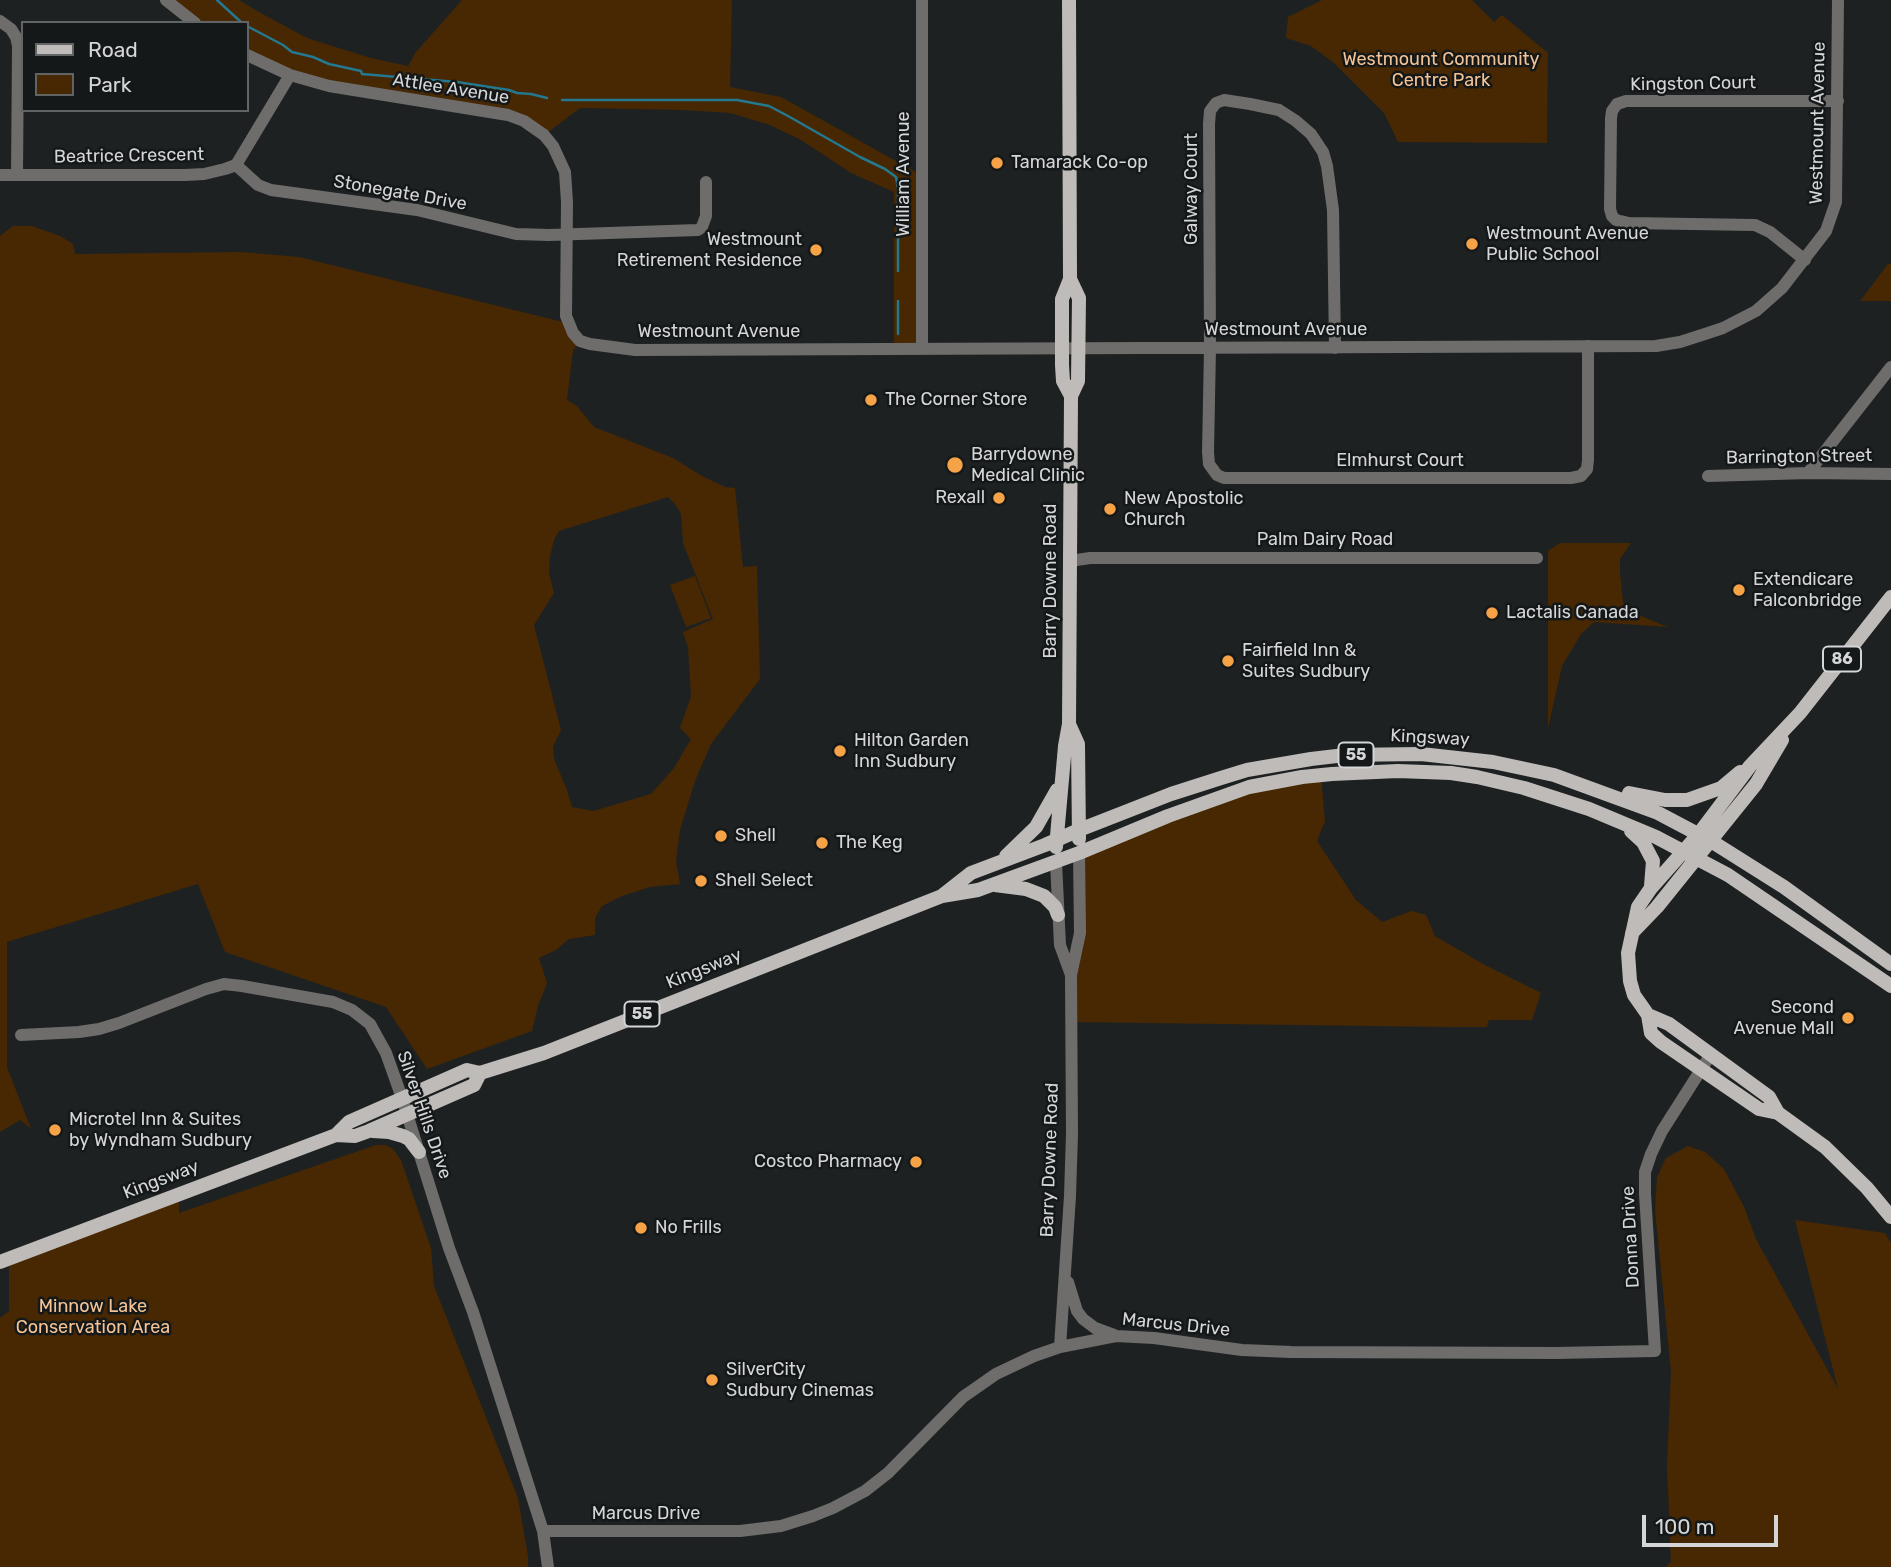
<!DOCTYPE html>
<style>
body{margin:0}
#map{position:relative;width:1891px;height:1567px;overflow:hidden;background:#1e2122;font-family:Rubik,sans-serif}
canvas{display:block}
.legend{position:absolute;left:21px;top:21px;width:228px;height:91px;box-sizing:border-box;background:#151819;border:2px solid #616465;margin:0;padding:9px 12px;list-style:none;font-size:21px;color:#d4d6d7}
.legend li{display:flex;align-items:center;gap:14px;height:35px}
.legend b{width:35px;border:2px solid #616465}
.scale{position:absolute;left:1642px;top:1515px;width:136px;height:32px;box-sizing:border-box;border:4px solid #d4d6d7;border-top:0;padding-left:9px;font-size:21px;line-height:24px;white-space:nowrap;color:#d4d6d7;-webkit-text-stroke:5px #151819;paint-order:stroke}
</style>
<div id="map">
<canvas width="1891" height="1567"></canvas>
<ul class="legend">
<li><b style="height:9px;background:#bebbb9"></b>Road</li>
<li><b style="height:19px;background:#472802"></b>Park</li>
</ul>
<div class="scale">100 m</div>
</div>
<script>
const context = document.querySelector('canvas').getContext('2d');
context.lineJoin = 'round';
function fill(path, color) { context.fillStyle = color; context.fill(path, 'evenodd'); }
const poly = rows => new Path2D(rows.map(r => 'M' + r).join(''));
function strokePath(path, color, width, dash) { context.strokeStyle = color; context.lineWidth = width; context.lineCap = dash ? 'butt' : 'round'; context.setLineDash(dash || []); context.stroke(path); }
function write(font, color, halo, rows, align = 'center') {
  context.font = font + ' Rubik,sans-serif'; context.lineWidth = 5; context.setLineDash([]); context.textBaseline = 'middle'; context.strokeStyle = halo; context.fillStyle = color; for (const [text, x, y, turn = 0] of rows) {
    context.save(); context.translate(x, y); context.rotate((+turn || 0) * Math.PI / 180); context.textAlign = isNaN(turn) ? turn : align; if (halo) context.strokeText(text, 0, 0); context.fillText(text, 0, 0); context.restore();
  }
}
const green = poly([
 [165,0,239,0,259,12,307,38,371,58,408,66,416,52,462,0,732,0,730,87,781,97,921,175,922,349,894,350,894,192,851,173,801,140,770,125,730,113,683,110,580,108,543,136,523,121,349,91,247,56,247,23,194,23],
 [1322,0,1472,0,1494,22,1502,15,1548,53,1547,143,1398,142,1384,113,1334,63,1311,46,1286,38,1288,17],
 [13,226,32,226,60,236,73,244,75,254,241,252,299,257,567,323,579,341,573,351,567,400,577,406,594,427,673,458,702,476,725,487,735,488,743,567,757,566,760,679,711,744,695,781,680,830,676,861,680,884,650,887,622,896,602,906,595,918,595,935,569,939,556,950,539,958,547,983,538,1006,532,1031,427,1069,386,1007,225,952,198,884,7,942,7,1067,31,1129,20,1120,0,1132,0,236],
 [668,497,676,505,681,514,683,543,713,619,683,632,688,648,691,696,680,728,691,739,674,768,651,794,593,811,572,807,567,790,554,759,553,747,561,730,534,625,554,593,549,573,550,556,554,540,559,531],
 [1888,264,1891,264,1891,301,1860,301],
 [1560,543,1631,543,1620,559,1620,573,1623,602,1631,612,1668,627,1594,622,1581,634,1562,666,1548,728,1548,551],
 [695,576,711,618,686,627,670,585],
 [1321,776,1325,821,1317,841,1356,900,1382,922,1411,911,1426,915,1435,936,1483,964,1541,993,1532,1020,1489,1020,1487,1027,1445,1027,1072,1022,1081,933,1079,853,1198,806],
 [376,1145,386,1145,393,1149,401,1160,431,1248,434,1286,518,1498,528,1556,528,1567,0,1567,0,1318,9,1311,9,1259,179,1195,179,1213],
 [1688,1146,1705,1152,1724,1169,1744,1207,1756,1239,1838,1389,1795,1220,1885,1233,1891,1243,1891,1567,1666,1567,1671,1562,1667,1466,1671,1372,1655,1210,1657,1177,1666,1158]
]);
const stream = poly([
 [217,0,242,23],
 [247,26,283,45,292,52,313,57,329,64,361,71,362,74,457,82,509,90,517,93,531,94,547,98],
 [562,100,737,100,769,106,788,116,860,157,885,169,896,177,898,188,898,271],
 [898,301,898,334]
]);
const minor = poly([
 [166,0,195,23],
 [922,0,922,348],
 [0,21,11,29,16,37,18,46,17,175],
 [247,55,290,75,329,86,508,115,524,121,544,135,553,146,565,172,567,202,566,316,573,333,580,341,590,344,635,350,1656,346,1680,342,1705,334,1723,328,1756,311,1782,288,1826,231,1836,202,1838,0],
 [236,165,258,185,271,190,417,210,516,234,549,235,698,230,702,227,706,216,706,182],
 [0,175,185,175,204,174,225,169,236,165,290,75],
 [1805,260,1770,232,1755,225,1629,223,1616,220,1612,216,1610,209,1611,118,1612,111,1617,104,1626,101,1838,101],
 [1335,348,1333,210,1327,166,1323,152,1311,134,1296,121,1279,110,1250,104,1224,100,1216,103,1210,111,1209,124,1210,348,1208,452,1209,464,1217,475,1224,478,1571,478,1581,476,1587,469,1588,460,1588,346],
 [1808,473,1891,367],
 [1708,476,1808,473,1891,474],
 [1070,561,1090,558,1537,558],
 [1056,862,1060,945,1071,975],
 [21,1035,79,1032,99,1029,119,1023,206,989,224,984,242,986,333,1002,352,1010,370,1024,386,1053,402,1098,449,1248,473,1312,543,1531,548,1567],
 [1068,1282,1077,1311,1083,1319,1095,1328,1114,1335],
 [1060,1347,1070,1196,1072,1134,1071,975,1080,933,1079,853],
 [543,1531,740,1531,781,1526,813,1516,833,1508,865,1491,888,1473,963,1397,996,1374,1034,1356,1060,1347,1116,1336,1154,1338,1242,1350,1291,1352,1556,1353,1655,1351,1645,1194,1645,1172,1651,1154,1662,1131,1711,1054]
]);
const major = poly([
 [1069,0,1070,279,1062,299,1062,365,1063,381,1071,396],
 [1891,597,1800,713,1750,766,1698,835,1651,888,1638,907,1628,953,1630,981,1634,995,1648,1015,1651,1033,1661,1042,1759,1109,1778,1113,1825,1147,1867,1188,1891,1217],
 [1069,724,1078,744,1079,839],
 [1629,793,1665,800,1687,800,1721,788,1740,772],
 [1631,831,1643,842,1653,861,1651,886],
 [1056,847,1065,746,1069,724,1071,396,1078,381,1079,298,1070,279],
 [1006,856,1036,827,1057,790],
 [995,885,1026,889,1044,896,1055,907,1058,915],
 [943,895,971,873,1045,845,1079,830,1171,794,1221,778,1247,770,1311,759,1345,755,1421,754,1493,762,1554,775,1658,813,1711,841,1784,887,1891,964],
 [1632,933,1657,907,1756,784,1782,740],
 [1648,1015,1669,1024,1769,1097,1778,1113],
 [373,1131,389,1132,403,1136,409,1139,419,1152],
 [336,1135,349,1122,467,1070,480,1073,544,1053,942,896,978,890,1079,853,1168,816,1249,787,1302,777,1332,774,1398,771,1451,773,1477,777,1524,788,1589,809,1656,837,1728,875,1891,986],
 [0,1262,336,1135,355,1136,369,1131,474,1085,480,1073]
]);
const markers = [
 [997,163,7,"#f6a247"],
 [1472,244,7,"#f6a247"],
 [816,250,7,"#f6a247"],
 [871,400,7,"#f6a247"],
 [955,465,9,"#f6a247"],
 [999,498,7,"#f6a247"],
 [1110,509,7,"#f6a247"],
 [1739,590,7,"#f6a247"],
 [1492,613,7,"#f6a247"],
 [1228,661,7,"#f6a247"],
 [840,751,7,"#f6a247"],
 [721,836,7,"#f6a247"],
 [822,843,7,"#f6a247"],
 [701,881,7,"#f6a247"],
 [1848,1018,7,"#f6a247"],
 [55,1130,7,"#f6a247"],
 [916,1162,7,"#f6a247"],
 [641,1228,7,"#f6a247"],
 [712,1380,7,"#f6a247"]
];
const shields = [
 [1842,659,38],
 [1356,755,35],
 [642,1014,35]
];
const shieldNames = [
 ["86",1842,659],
 ["55",1356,755],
 ["55",642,1014]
];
const parkNames = [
 ["Westmount Community",1441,60],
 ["Centre Park",1441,81],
 ["Minnow Lake",93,1307],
 ["Conservation Area",93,1328]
];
const streetNames = [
 ["Kingston Court",1693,84,-1],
 ["Attlee Avenue",451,89,9],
 ["Westmount Avenue",1818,123,-89],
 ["Beatrice Crescent",129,156,-1],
 ["William Avenue",904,174,-90],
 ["Galway Court",1192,189,-90],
 ["Stonegate Drive",400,193,10],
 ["Westmount Avenue",1286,330],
 ["Westmount Avenue",719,332],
 ["Barrington Street",1799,457,-1],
 ["Elmhurst Court",1400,461],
 ["Palm Dairy Road",1325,540],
 ["Barry Downe Road",1051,581,-90],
 ["Kingsway",1430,738,3],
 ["Kingsway",704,969,-22],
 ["Silver Hills Drive",424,1115,71],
 ["Barry Downe Road",1050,1160,-88],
 ["Kingsway",161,1180,-21],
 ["Donna Drive",1631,1237,-93],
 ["Marcus Drive",1176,1325,6],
 ["Marcus Drive",646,1514]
];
const poiNames = [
 ["Tamarack Co-op",1011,163],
 ["Westmount Avenue",1486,234],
 ["Public School",1486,255],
 ["Westmount",802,240,"right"],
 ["Retirement Residence",802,261,"right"],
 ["The Corner Store",885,400],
 ["Barrydowne",971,455],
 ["Medical Clinic",971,476],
 ["Rexall",985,498,"right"],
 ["New Apostolic",1124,499],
 ["Church",1124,520],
 ["Extendicare",1753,580],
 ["Falconbridge",1753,601],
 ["Lactalis Canada",1506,613],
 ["Fairfield Inn &",1242,651],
 ["Suites Sudbury",1242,672],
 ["Hilton Garden",854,741],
 ["Inn Sudbury",854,762],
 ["Shell",735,836],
 ["The Keg",836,843],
 ["Shell Select",715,881],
 ["Second",1834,1008,"right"],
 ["Avenue Mall",1834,1029,"right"],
 ["Microtel Inn & Suites",69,1120],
 ["by Wyndham Sudbury",69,1141],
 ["Costco Pharmacy",902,1162,"right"],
 ["No Frills",655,1228],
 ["SilverCity",726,1370],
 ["Sudbury Cinemas",726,1391]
];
fill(green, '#472802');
strokePath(stream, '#24788f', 2.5);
strokePath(minor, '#6e6d6c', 12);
strokePath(major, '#bebbb9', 14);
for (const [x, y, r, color] of markers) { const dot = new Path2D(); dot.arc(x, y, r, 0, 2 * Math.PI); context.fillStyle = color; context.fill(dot); strokePath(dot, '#151819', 2.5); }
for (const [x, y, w] of shields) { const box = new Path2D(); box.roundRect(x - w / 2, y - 12.5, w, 25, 5); context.fillStyle = '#151819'; context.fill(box); strokePath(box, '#d4d6d7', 2); }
write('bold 16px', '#d4d6d7', null, shieldNames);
write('18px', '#f4c395', '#151819', parkNames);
write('18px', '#d4d6d7', '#151819', streetNames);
write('18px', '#d4d6d7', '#151819', poiNames, 'left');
</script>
